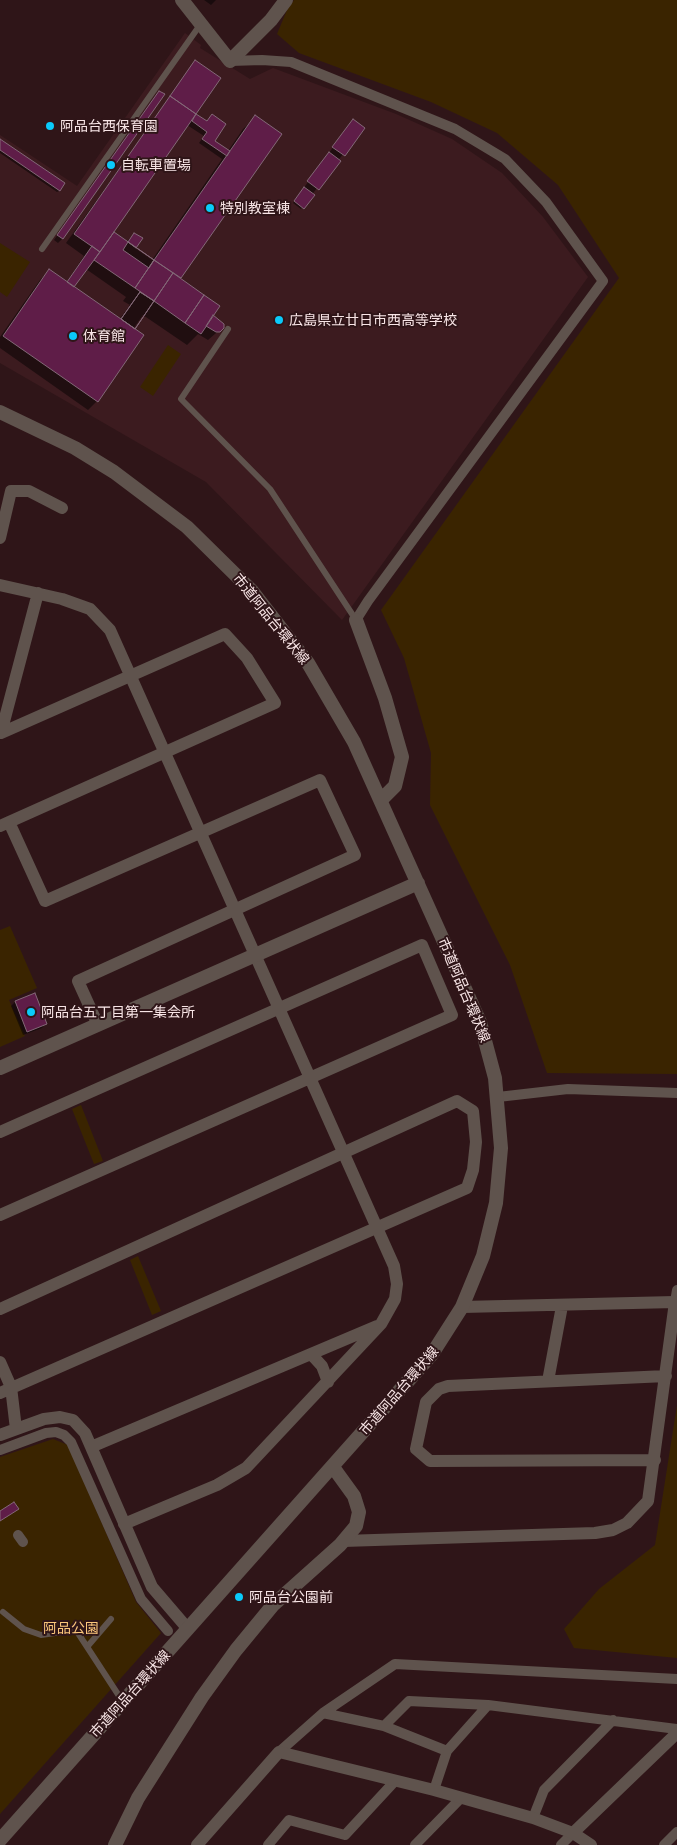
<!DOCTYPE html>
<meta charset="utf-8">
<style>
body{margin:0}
canvas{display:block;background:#2f1518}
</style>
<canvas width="677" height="1845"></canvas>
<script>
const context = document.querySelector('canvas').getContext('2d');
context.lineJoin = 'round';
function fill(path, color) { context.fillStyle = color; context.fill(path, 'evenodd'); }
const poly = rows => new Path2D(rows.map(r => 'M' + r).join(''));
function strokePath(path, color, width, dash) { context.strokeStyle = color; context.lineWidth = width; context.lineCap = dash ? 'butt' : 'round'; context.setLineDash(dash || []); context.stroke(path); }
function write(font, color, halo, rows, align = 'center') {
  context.font = font + ' Barlow,"Noto Sans JP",sans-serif'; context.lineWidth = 4; context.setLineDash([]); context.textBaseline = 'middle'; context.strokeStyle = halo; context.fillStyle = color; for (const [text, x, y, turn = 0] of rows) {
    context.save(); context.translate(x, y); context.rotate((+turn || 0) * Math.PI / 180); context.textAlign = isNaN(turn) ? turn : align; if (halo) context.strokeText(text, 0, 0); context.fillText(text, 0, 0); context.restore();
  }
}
const built = poly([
 [185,33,201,45,200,48,250,79,273,68,396,114,452,139,502,173,543,217,588,277,342,620,206,482,0,363,0,135,77,186]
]);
const green = poly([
 [294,0,677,0,677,1074,547,1073,510,965,430,805,431,753,404,658,381,610,619,278,558,185,497,133,431,102,299,53,277,34,287,10],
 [0,243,30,262,7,297,0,292],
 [168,345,181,354,153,396,140,387],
 [10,926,37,988,9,1000,25,1036,0,1047,0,930],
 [81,1105,103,1161,94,1164,72,1109],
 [138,1256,161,1311,152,1315,130,1260],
 [677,1405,677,1658,574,1648,564,1629,599,1589,655,1545],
 [53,1439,68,1445,136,1602,161,1633,0,1814,0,1457]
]);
const shadow = poly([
 [204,0,216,0,211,5],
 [196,62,195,115,206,122,213,141,228,151,243,129,256,117,280,134,179,279,223,327,208,340,198,334,187,345,143,315,133,329,97,401,88,410,0,348,0,337,40,280,49,271,66,283,84,256,66,243],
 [187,125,204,136,199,143,222,159,152,260,135,248,135,234,126,242,112,233],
 [86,269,126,297,123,301,130,305,119,320,72,287],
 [163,95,62,239,58,243,54,240,155,96],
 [349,125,363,128,301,209,293,203],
 [0,140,63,184,59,191,57,192,0,153],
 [15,1002,46,1023,42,1028,23,1035,11,1006]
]);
const building = poly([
 [195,60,221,78,196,114,170,96,195,60],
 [159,91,165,94,63,239,57,235,159,91],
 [170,96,196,114,100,252,74,234,170,96],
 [196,114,207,121,212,114,226,124,215,141,230,151,227,156,202,139,207,132,192,121,196,114],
 [255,115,282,134,181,278,154,260,255,115],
 [353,119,365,128,345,156,332,147,353,119],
 [0,139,65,183,60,191,0,150,0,139],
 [329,152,341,161,319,190,307,181,329,152],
 [304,187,315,195,304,209,294,201,304,187],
 [114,232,154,260,135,288,94,260,114,232],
 [134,233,143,238,136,248,128,242,134,233],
 [128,242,154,260,149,268,123,250,128,242],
 [92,246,100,252,74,287,67,282,92,246],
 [154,260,173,273,154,301,135,288,154,260],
 [49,269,144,335,98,402,3,336,49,269],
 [173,273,204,295,185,323,154,301,173,273],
 [140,292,154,301,135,329,121,319,140,292],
 [140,292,154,301,135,329,121,319,140,292],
 [204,295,220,306,201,334,185,323,204,295],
 [213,315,224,324,224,328,220,332,216,332,206,326,213,315],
 [35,993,47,1024,27,1032,15,1001,35,993],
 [14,1502,19,1509,0,1521,0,1511,14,1502]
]);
const service = poly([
 [42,249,200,25],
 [228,329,181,399,270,489,356,620],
 [3,1612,24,1629,41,1635,76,1630,123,1702],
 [87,1647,111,1619]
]);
const pedestrian = poly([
 [230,61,262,60,291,62,455,129,505,159,546,202,603,281,368,601,356,620],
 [498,1097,568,1089,677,1093],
 [675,1302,677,1290],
 [0,1450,46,1433,56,1432,64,1435,71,1442,141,1599,168,1631],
 [18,1535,23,1542],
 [323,1713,384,1726,409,1701,488,1705,677,1729],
 [384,1726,447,1751],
 [279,1752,323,1713,395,1664,677,1679],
 [434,1790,447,1751,488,1705],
 [533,1818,544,1790,613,1720],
 [268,1845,289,1820,345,1835,395,1781],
 [415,1845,461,1798],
 [561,1845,573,1833],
 [664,1845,677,1832]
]);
const minor = poly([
 [0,538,11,491,29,491,62,508],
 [0,585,62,599,90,609,110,630,394,1266,397,1284,395,1299,381,1324,246,1468,217,1485,124,1524],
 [1,733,38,593],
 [9,822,45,901,320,780,355,855,78,981,98,1025],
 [0,826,275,703,247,658,225,634,1,733],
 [0,1132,422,945,452,1015,0,1215],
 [0,1309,457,1101,473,1111,476,1142,473,1170,467,1188,0,1393],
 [311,1354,322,1366,328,1382],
 [0,1362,11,1387,16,1429],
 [548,1381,562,1306],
 [0,1435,44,1419,60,1417,73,1420,85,1433,152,1587,188,1629],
 [91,1447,377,1326],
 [655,1460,430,1461,416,1449,426,1402,439,1389,448,1386,666,1376],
 [343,1541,595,1533,613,1530,627,1523,648,1501,675,1302,462,1307],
 [573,1833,591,1845],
 [197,1845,279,1752,434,1790,533,1818,573,1833,677,1733]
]);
const tertiary = poly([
 [182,0,230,61,271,20,286,0],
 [0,412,75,448,114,472,187,527,252,591,308,663,354,742,480,1022,495,1078,501,1148,496,1203,483,1256,462,1307,432,1354,0,1840],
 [356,620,385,698,402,757,395,786,381,800],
 [0,1068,418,883],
 [115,1845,138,1798,202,1697,236,1650,273,1605,340,1545,356,1526,359,1512,354,1496,333,1467]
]);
const markers = [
 [50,126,5,"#0acafa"],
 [111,165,5,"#0acafa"],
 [210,208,5,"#0acafa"],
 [279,320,5,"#0acafa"],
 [73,336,5,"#0acafa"],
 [31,1012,5,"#0acafa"],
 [239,1597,5,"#0acafa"]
];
const poiNames = [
 ["阿品台西保育園",60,126],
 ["自転車置場",121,165],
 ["特別教室棟",220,208],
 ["広島県立廿日市西高等学校",289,320],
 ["体育館",83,336],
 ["阿品台五丁目第一集会所",41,1012],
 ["阿品台公園前",249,1597]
];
const streetNames = [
 ["市道阿品台環状線",271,619,51],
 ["市道阿品台環状線",464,990,67],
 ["市道阿品台環状線",399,1391,-49],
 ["市道阿品台環状線",130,1694,-48]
];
const parkNames = [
 ["阿品公園",71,1628]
];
fill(built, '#3c1b1f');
fill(green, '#3a2400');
fill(shadow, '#0007');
fill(building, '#5f1d48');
strokePath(building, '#836877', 1);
strokePath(service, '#5f534d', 6);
strokePath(pedestrian, '#5f534d', 10);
strokePath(minor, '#5f534d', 12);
strokePath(tertiary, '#5f534d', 14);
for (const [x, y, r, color] of markers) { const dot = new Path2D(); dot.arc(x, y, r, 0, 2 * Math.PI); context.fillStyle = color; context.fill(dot); strokePath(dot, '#2f1518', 2); }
write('14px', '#f8e5e6', '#2f1518', poiNames, 'left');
write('14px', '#f8e5e6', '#2f1518', streetNames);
write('14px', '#fbc67b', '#2f1518', parkNames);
</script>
